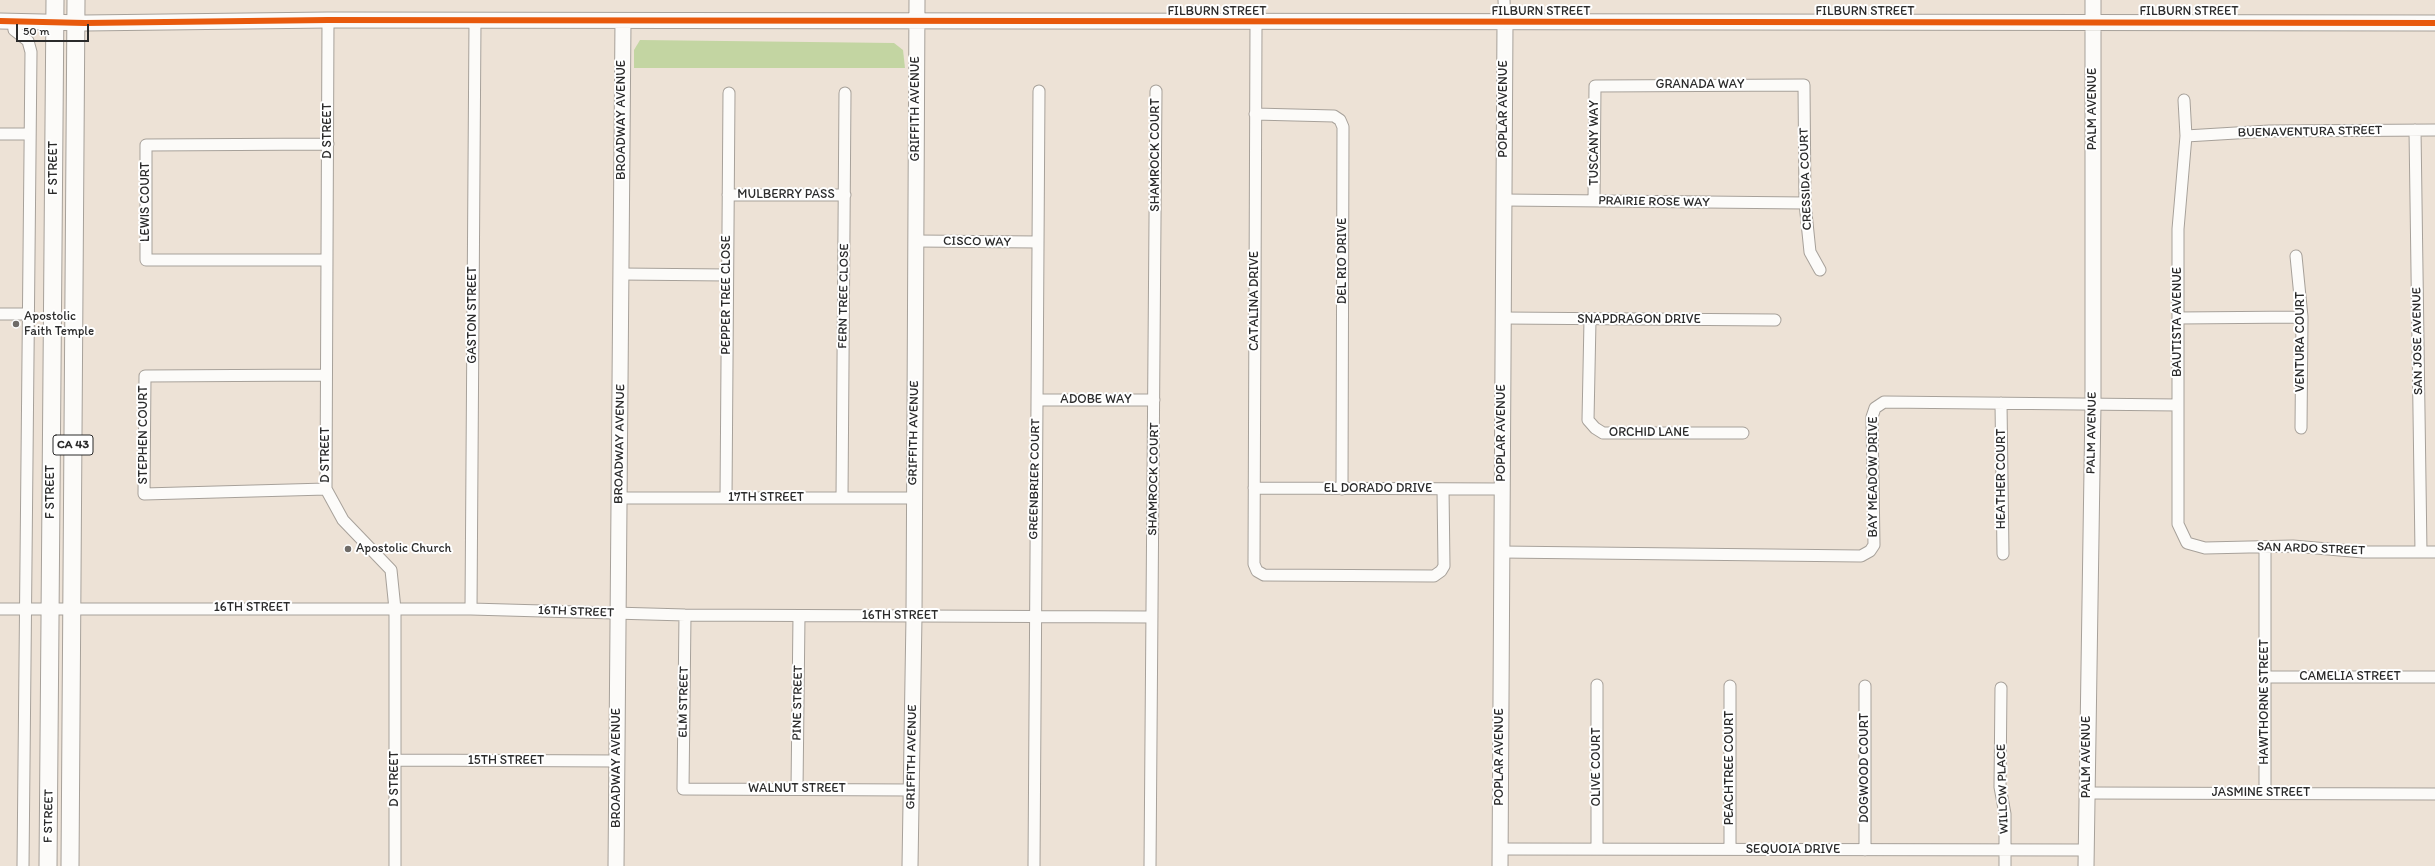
<!DOCTYPE html>
<style>
body{margin:0}
#map{position:relative;width:2435px;height:866px;overflow:hidden;background:#ede2d6;font-family:Itim,sans-serif}
canvas{display:block}
.scale{position:absolute;left:16px;top:24px;width:73px;height:18px;box-sizing:border-box;border:2px solid #2b2b2b;border-top:0;padding-left:5px;font-size:12px;line-height:14px;white-space:nowrap;color:#2b2b2b;-webkit-text-stroke:3px #fff;paint-order:stroke}
</style>
<div id="map">
<canvas width="2435" height="866"></canvas>
<div class="scale">50 m</div>
</div>
<script>
const context = document.querySelector('canvas').getContext('2d');
context.lineJoin = 'round';
function fill(path, color) { context.fillStyle = color; context.fill(path, 'evenodd'); }
const poly = rows => new Path2D(rows.map(r => 'M' + r).join(''));
function strokePath(path, color, width, dash) { context.strokeStyle = color; context.lineWidth = width; context.lineCap = dash ? 'butt' : 'round'; context.setLineDash(dash || []); context.stroke(path); }
function write(font, color, halo, rows, align = 'center') {
  context.font = font + ' Itim,sans-serif'; context.lineWidth = 4; context.setLineDash([]); context.textBaseline = 'middle'; context.strokeStyle = halo; context.fillStyle = color; for (const [text, x, y, turn = 0] of rows) {
    context.save(); context.translate(x, y); context.rotate((+turn || 0) * Math.PI / 180); context.textAlign = isNaN(turn) ? turn : align; if (halo) context.strokeText(text, 0, 0); context.fillText(text, 0, 0); context.restore();
  }
}
const green = poly([
 [640,40,894,43,903,50,905,68,634,68,634,50]
]);
const street = poly([
 [1504,0,1505,23],
 [328,20,326,489,343,520,391,570,395,609,395,866],
 [13,21,14,30,28,41,31,52,23,866],
 [1256,23,1254,564,1257,571,1264,575,1434,576,1441,571,1444,566,1443,489],
 [2184,100,2186,136,2178,229,2178,524,2187,543,2205,548,2293,546,2363,552,2435,552],
 [1255,114,1334,116,1340,120,1343,127,1342,489],
 [2415,130,2421,552],
 [0,134,30,134],
 [2186,136,2269,131,2435,130],
 [728,195,845,195],
 [1504,200,1805,203],
 [1594,201,1595,86,1804,85,1805,203,1810,252,1820,270],
 [916,241,1037,242],
 [2296,256,2302,317,2301,428],
 [327,260,146,260,146,145,328,144],
 [621,274,727,275],
 [0,314,29,314],
 [1503,318,1775,320],
 [2178,318,2302,317],
 [1590,320,1588,420,1595,428,1603,433,1743,433],
 [326,375,145,376,144,494,326,489],
 [1037,400,1154,400],
 [2001,403,2003,554],
 [1254,488,1501,489],
 [619,498,913,498],
 [726,498,729,93],
 [842,498,845,93],
 [1501,552,1861,556,1870,551,1874,545,1872,417,1875,408,1884,402,2178,405],
 [0,609,471,609,685,615,1152,617],
 [471,609,475,21],
 [685,615,683,789,911,790],
 [2265,677,2435,677],
 [1597,685,1597,849],
 [1865,686,1865,850],
 [2001,688,2000,787,2005,814,2005,866],
 [396,760,617,761],
 [797,789,799,616],
 [2087,793,2435,794],
 [2265,793,2265,547],
 [1500,849,2086,850],
 [1730,849,1730,686],
 [1034,866,1039,91],
 [1150,866,1156,91]
]);
const secondary = poly([
 [0,21,85,23,328,20,2435,23],
 [616,866,623,21],
 [910,866,914,616,917,0],
 [1500,866,1505,23],
 [2086,866,2093,404,2093,0]
]);
const primary = poly([
 [48,866,55,0],
 [70,866,76,0]
]);
const cycleway = poly([
 [0,21,85,23,328,20,2435,23]
]);
const markers = [
 [16,324,4,"#6f6b67"],
 [348,549,4,"#6f6b67"]
];
const shields = [
 [73,445,40]
];
const shieldNames = [
 ["CA 43",73,445]
];
const streetNames = [
 ["FILBURN STREET",1217,12],
 ["FILBURN STREET",1541,12],
 ["FILBURN STREET",1865,12],
 ["FILBURN STREET",2189,12],
 ["GRANADA WAY",1700,85],
 ["GRIFFITH AVENUE",916,109,-90],
 ["POPLAR AVENUE",1504,109,-90],
 ["PALM AVENUE",2093,109,-90],
 ["BROADWAY AVENUE",622,120,-90],
 ["D STREET",328,131,-90],
 ["BUENAVENTURA STREET",2310,132,-1],
 ["TUSCANY WAY",1595,143,-90],
 ["SHAMROCK COURT",1156,155,-90],
 ["F STREET",54,168,-90],
 ["CRESSIDA COURT",1806,179,-92],
 ["MULBERRY PASS",786,195],
 ["LEWIS COURT",146,202,-90],
 ["PRAIRIE ROSE WAY",1654,202,1],
 ["CISCO WAY",977,242,1],
 ["DEL RIO DRIVE",1343,261,-90],
 ["PEPPER TREE CLOSE",727,295,-90],
 ["FERN TREE CLOSE",844,296,-89],
 ["CATALINA DRIVE",1255,301,-90],
 ["GASTON STREET",473,315,-90],
 ["SNAPDRAGON DRIVE",1639,320],
 ["BAUTISTA AVENUE",2178,322,-90],
 ["SAN JOSE AVENUE",2418,341,-91],
 ["VENTURA COURT",2301,342,-90],
 ["ADOBE WAY",1096,400],
 ["GRIFFITH AVENUE",914,433,-89],
 ["POPLAR AVENUE",1502,433,-90],
 ["ORCHID LANE",1649,433],
 ["PALM AVENUE",2092,433,-89],
 ["STEPHEN COURT",144,435,-90],
 ["BROADWAY AVENUE",620,444,-89],
 ["D STREET",326,455,-90],
 ["BAY MEADOW DRIVE",1874,477,-90],
 ["GREENBRIER COURT",1035,479,-89],
 ["SHAMROCK COURT",1154,479,-89],
 ["HEATHER COURT",2002,479,-90],
 ["EL DORADO DRIVE",1378,489],
 ["F STREET",51,492,-90],
 ["17TH STREET",766,498],
 ["SAN ARDO STREET",2311,549,2],
 ["16TH STREET",252,608],
 ["16TH STREET",576,612,2],
 ["16TH STREET",900,616],
 ["CAMELIA STREET",2350,677],
 ["ELM STREET",684,702,-89],
 ["HAWTHORNE STREET",2265,702,-90],
 ["PINE STREET",798,703,-89],
 ["GRIFFITH AVENUE",912,757,-89],
 ["POPLAR AVENUE",1500,757,-90],
 ["PALM AVENUE",2087,757,-90],
 ["15TH STREET",506,761],
 ["OLIVE COURT",1597,767,-90],
 ["BROADWAY AVENUE",617,768,-90],
 ["PEACHTREE COURT",1730,768,-90],
 ["DOGWOOD COURT",1865,768,-90],
 ["D STREET",395,779,-90],
 ["WALNUT STREET",797,789],
 ["WILLOW PLACE",2003,789,-92],
 ["JASMINE STREET",2261,793],
 ["F STREET",49,816,-89],
 ["SEQUOIA DRIVE",1793,850]
];
const poiNames = [
 ["Apostolic",24,317],
 ["Faith Temple",24,332],
 ["Apostolic Church",356,549]
];
fill(green, '#c3d5a2');
strokePath(street, '#a7a19a', 13);
strokePath(secondary, '#a7a19a', 17);
strokePath(primary, '#a7a19a', 19);
strokePath(street, '#fcfbf9', 11);
strokePath(secondary, '#fcfbf9', 15);
strokePath(primary, '#fcfbf9', 17);
strokePath(cycleway, '#e8590c', 6);
for (const [x, y, r, color] of markers) { const dot = new Path2D(); dot.arc(x, y, r, 0, 2 * Math.PI); context.fillStyle = color; context.fill(dot); strokePath(dot, '#fff', 1.5); }
for (const [x, y, w] of shields) { const box = new Path2D(); box.roundRect(x - w / 2, y - 10, w, 20, 3); context.fillStyle = '#fff'; context.fill(box); strokePath(box, '#2b2b2b', 1); }
write('bold 12px', '#2b2b2b', null, shieldNames);
write('13px', '#2b2b2b', '#fff', streetNames);
write('13px', '#2b2b2b', '#fff', poiNames, 'left');
</script>
